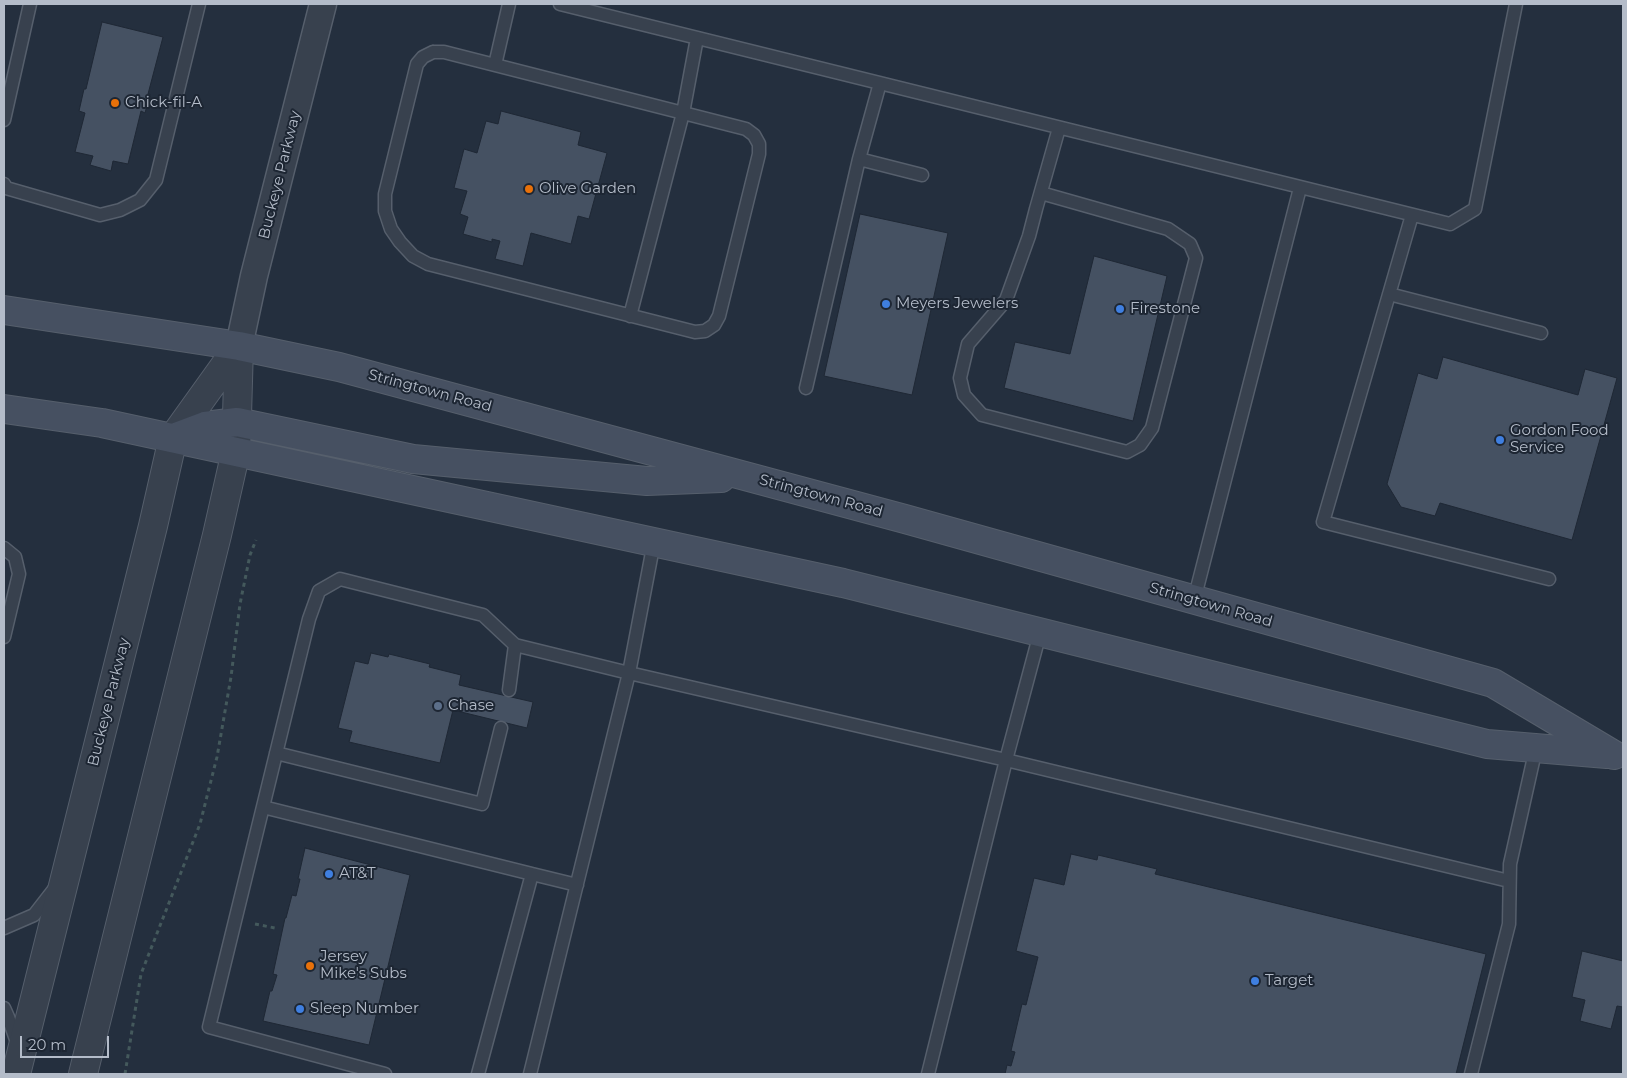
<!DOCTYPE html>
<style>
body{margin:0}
#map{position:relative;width:1627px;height:1078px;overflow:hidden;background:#242f3e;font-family:Montserrat,sans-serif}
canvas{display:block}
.frame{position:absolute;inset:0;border:5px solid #b4bcc9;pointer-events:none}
.scale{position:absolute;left:20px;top:1036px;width:89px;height:22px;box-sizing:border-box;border:2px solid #b4bcc9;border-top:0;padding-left:6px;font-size:15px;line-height:18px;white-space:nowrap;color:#b4bcc9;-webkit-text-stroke:4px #1d2633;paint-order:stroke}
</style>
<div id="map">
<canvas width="1627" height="1078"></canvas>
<div class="frame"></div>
<div class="scale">20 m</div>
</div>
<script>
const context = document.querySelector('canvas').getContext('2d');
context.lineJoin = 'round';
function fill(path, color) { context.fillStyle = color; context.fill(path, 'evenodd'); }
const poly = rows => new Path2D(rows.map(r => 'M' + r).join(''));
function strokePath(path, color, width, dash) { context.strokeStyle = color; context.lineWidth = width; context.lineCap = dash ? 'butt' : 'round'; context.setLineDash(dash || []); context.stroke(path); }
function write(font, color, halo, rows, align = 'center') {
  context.font = font + ' Montserrat,sans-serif'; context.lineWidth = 4; context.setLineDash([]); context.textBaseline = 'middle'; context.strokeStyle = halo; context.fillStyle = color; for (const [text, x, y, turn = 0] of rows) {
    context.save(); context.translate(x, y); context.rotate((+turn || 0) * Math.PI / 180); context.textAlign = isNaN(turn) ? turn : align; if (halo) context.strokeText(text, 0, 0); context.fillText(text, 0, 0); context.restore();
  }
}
const building = poly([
 [102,22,163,37,148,94,150,94,145,113,141,111,128,164,113,161,111,171,90,165,93,156,75,152,85,113,79,111,84,89,86,89,102,22],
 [501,111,581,132,578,145,607,153,589,219,578,216,571,244,531,233,523,266,495,259,500,241,492,239,492,242,463,234,468,217,460,214,467,191,454,188,464,149,477,153,486,121,498,124,501,111],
 [860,214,948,233,912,395,824,376,860,214],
 [1094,256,1167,276,1133,421,1004,388,1015,342,1070,354,1094,256],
 [1443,357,1578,395,1585,369,1617,378,1572,540,1440,503,1435,516,1401,507,1387,484,1418,373,1437,379,1443,357],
 [371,653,388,657,389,654,430,664,429,667,461,675,459,685,533,702,527,728,453,710,440,763,349,742,352,731,338,728,355,661,368,664,371,653],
 [305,848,410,875,369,1045,263,1021,270,991,272,991,277,975,273,974,285,918,286,918,292,895,296,896,300,879,298,879,305,848],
 [1071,854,1097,860,1098,855,1157,869,1155,874,1486,954,1456,1074,1005,1074,1007,1065,1011,1066,1015,1052,1011,1051,1022,1004,1026,1005,1038,957,1016,951,1034,878,1064,885,1071,854],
 [1582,951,1623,961,1623,1007,1617,1006,1611,1029,1580,1021,1585,1000,1572,997,1582,951]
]);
const path = poly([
 [255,924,275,928],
 [125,1074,141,974,200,824,217,757,231,677,240,604,250,555,256,540]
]);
const service = poly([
 [560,4,1450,224,1475,209,1516,4],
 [433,52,444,52,746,129,754,135,759,144,759,154,719,316,714,325,705,331,695,332,428,264,413,256,400,242,391,229,385,211,385,194,417,64,423,57,433,52],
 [495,65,509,4],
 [4,120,30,4],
 [859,159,922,175],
 [4,184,6,188,100,215,120,210,140,200,156,180,199,4],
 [1041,193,1168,229,1190,244,1196,258,1152,428,1140,445,1127,452,982,415,964,395,960,378,968,344,1006,300,1029,236,1036,209,1059,128],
 [1412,215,1323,522,1549,579],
 [1389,294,1541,333],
 [630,316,683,113,697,38],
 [806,388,859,159,880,83],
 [654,542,629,673,1006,760,1509,881],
 [4,548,15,557,19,574,4,637],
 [1194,600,1300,188],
 [509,690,515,645],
 [276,753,482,804,501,728],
 [263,807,532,874],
 [4,928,34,915,55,888],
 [4,1008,8,1017,18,1045],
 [385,1074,209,1027,309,619,319,591,340,579,483,615,515,645,629,673,530,1074],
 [478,1074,532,874,577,885],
 [928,1074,1006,760,1040,633],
 [1471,1074,1509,924,1510,864,1536,748]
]);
const minor = poly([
 [239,346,254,276,323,4]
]);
const tertiary = poly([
 [16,1074,153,526,173,438,239,346],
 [83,1074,217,535,236,451,239,346]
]);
const secondary = poly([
 [4,310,239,346,339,367,905,519,1493,683,1614,755],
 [4,409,102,423,843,583,1487,744,1607,754],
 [173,438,205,426,237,422,413,459,647,481,721,478]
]);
const markers = [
 [115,103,5,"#e8710a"],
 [529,189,5,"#e8710a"],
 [886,304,5,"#3f7fe0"],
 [1120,309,5,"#3f7fe0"],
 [1500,440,5,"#3f7fe0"],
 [438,706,5,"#5c6f8a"],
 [329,874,5,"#3f7fe0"],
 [310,966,5,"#e8710a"],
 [1255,981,5,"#3f7fe0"],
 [300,1009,5,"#3f7fe0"]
];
const poiNames = [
 ["Chick-fil-A",125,103],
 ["Olive Garden",539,189],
 ["Meyers Jewelers",896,304],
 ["Firestone",1130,309],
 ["Gordon Food",1510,431],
 ["Service",1510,448],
 ["Chase",448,706],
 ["AT&T",339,874],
 ["Jersey",320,957],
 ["Mike's Subs",320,974],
 ["Target",1265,981],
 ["Sleep Number",310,1009]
];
const streetNames = [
 ["Buckeye Parkway",280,175,-76],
 ["Stringtown Road",430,391,15],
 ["Stringtown Road",821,496,15],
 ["Stringtown Road",1211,605,16],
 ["Buckeye Parkway",109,702,-76]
];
fill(building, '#455162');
strokePath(building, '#1f2835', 1);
strokePath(service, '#565f6c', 15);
strokePath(minor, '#565f6c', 29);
strokePath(tertiary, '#565f6c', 30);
strokePath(secondary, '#565f6c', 30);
strokePath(path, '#44595c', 3, [4, 4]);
strokePath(service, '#38414e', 12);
strokePath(minor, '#38414e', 26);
strokePath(tertiary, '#38414e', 28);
strokePath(secondary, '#465061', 28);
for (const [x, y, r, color] of markers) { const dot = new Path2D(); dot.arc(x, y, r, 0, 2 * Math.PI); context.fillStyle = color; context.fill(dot); strokePath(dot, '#1d2633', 2); }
write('15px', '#b4bcc9', '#1d2633', poiNames, 'left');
write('15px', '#b4bcc9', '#1d2633', streetNames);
</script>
